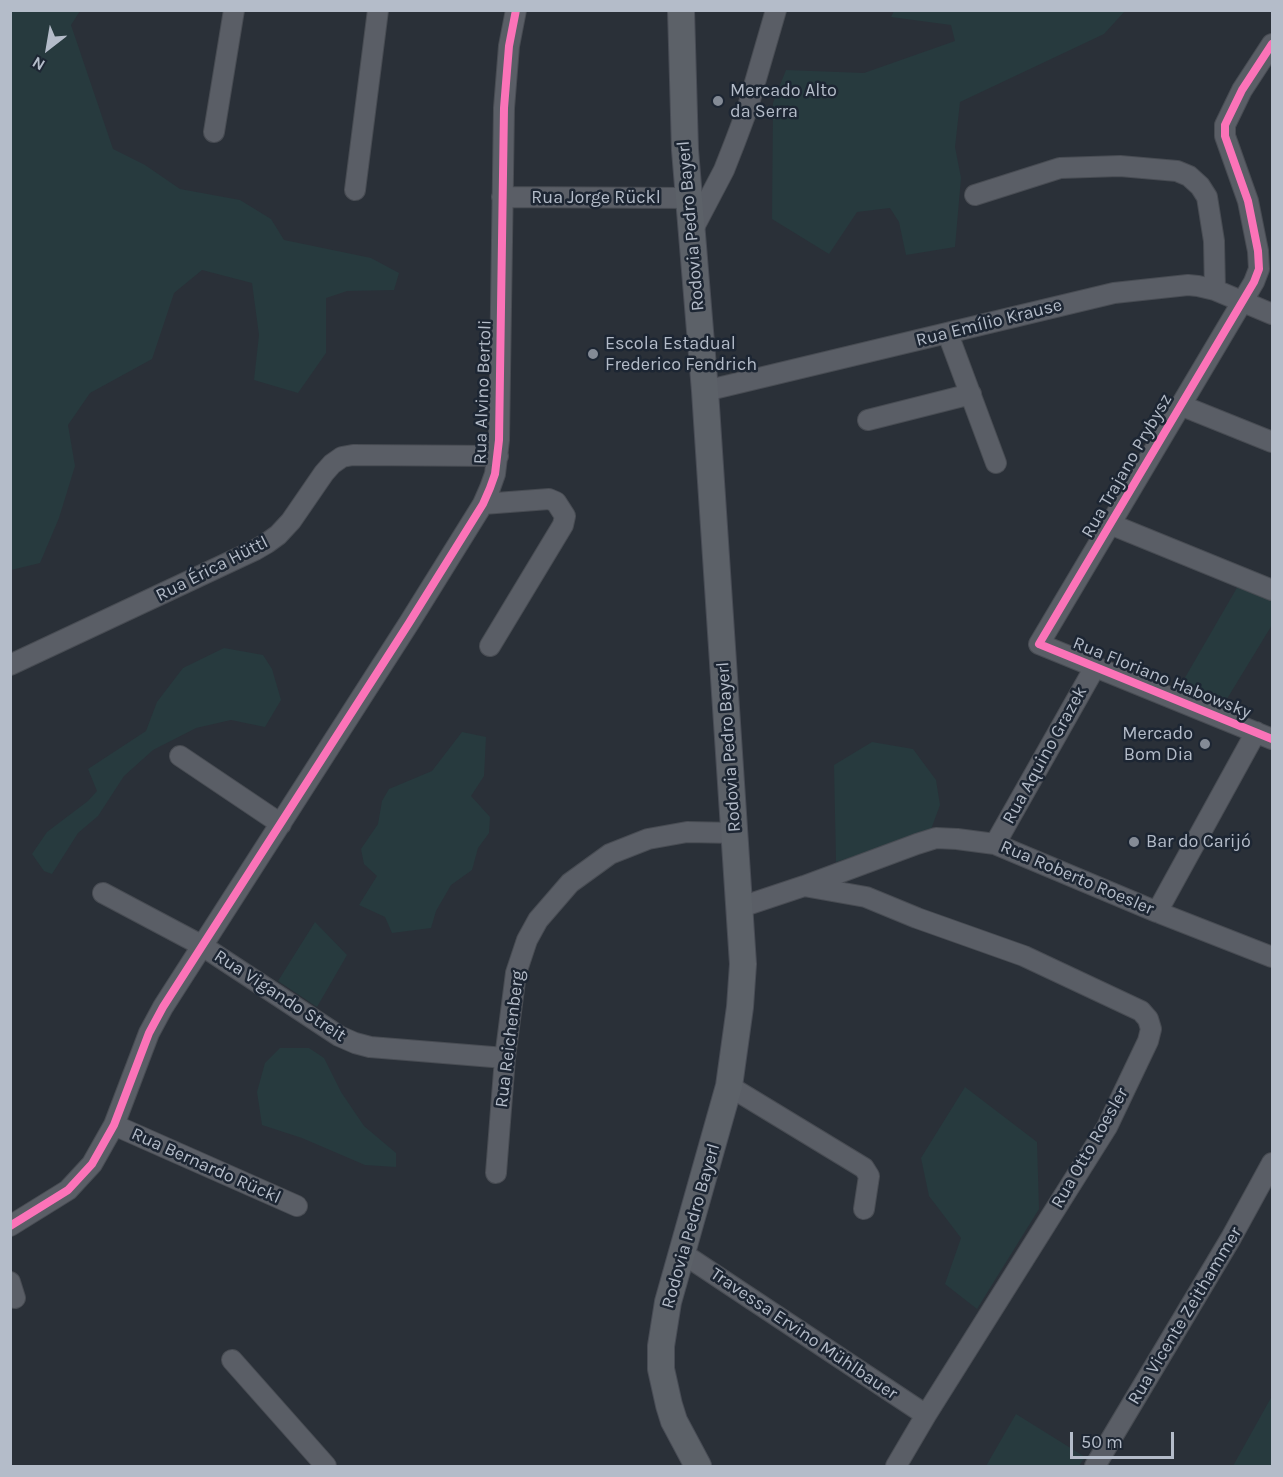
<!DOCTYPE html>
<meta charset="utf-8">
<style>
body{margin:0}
#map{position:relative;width:1283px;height:1477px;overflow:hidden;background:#2a3038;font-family:Karla,sans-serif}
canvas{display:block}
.frame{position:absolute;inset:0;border:12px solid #b4bcc9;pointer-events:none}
.north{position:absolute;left:18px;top:18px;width:60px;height:60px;-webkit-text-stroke:4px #1d2633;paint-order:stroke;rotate:211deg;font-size:16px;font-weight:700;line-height:24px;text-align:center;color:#b4bcc9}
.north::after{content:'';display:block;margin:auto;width:21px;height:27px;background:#b4bcc9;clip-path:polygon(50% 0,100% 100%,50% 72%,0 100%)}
.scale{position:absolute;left:1070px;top:1432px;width:104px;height:27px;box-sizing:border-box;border:3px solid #b4bcc9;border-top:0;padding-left:8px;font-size:18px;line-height:21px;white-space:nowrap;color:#b4bcc9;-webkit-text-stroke:4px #1d2633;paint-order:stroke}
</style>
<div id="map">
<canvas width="1283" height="1477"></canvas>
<div class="frame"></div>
<div class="north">N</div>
<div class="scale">50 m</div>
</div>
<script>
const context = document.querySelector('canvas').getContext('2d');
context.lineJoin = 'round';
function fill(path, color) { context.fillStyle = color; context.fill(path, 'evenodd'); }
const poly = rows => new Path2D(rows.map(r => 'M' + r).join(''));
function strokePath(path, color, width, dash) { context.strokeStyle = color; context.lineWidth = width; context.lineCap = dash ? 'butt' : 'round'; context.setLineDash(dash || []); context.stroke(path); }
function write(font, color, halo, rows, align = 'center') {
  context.font = font + ' Karla,sans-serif'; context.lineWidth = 5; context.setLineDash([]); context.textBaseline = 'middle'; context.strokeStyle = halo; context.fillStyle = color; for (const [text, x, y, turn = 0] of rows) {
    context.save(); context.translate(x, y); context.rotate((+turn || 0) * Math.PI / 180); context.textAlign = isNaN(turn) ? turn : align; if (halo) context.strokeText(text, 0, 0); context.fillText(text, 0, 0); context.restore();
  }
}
const green = poly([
 [10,11,80,11,71,25,113,149,145,165,180,189,240,200,271,219,284,240,371,258,399,273,394,290,347,291,326,298,326,353,298,393,254,380,259,335,252,283,202,270,174,293,152,359,90,393,68,425,75,466,59,518,40,563,11,570],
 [894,11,1125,11,1104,34,960,102,955,147,961,178,955,247,906,255,899,222,890,208,857,212,829,254,772,219,773,103,786,70,864,73,955,41,951,25,891,17],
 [1238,586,1272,600,1272,625,1222,707,1179,688],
 [224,648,263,655,272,669,281,700,265,727,231,720,196,728,153,750,124,776,98,816,78,833,52,874,44,871,32,854,47,832,88,801,97,791,88,769,146,731,157,702,183,668],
 [462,732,486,737,484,776,471,796,490,817,489,833,478,848,472,870,451,885,436,911,431,928,392,933,385,917,359,905,377,876,364,864,361,849,378,824,382,801,389,789,432,771],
 [872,742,913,749,936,780,940,805,930,832,836,862,834,765],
 [315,922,347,955,317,1007,278,981],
 [280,1048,309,1048,324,1058,341,1092,364,1126,396,1153,396,1167,365,1165,302,1138,262,1125,257,1092,265,1063],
 [965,1087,1037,1142,1039,1209,977,1309,945,1284,961,1238,929,1196,921,1158],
 [1272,1396,1272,1466,1233,1466],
 [1016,1414,1085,1457,1079,1466,986,1466]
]);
const minor = poly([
 [1272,44,1242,90,1225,125,1225,136,1248,201,1258,251,1259,269,1254,282,1039,644,1272,739],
 [214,132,234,10],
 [355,190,378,10],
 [975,195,1060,168,1120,166,1177,171,1189,176,1200,186,1207,197,1214,241,1215,290],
 [502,197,689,198],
 [692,231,724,170,735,142,747,110,776,10],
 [948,334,996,463],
 [705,391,1114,293,1188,285,1198,286,1215,290,1272,314],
 [1180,405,1272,442],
 [868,420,971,394],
 [483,504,549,499,556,502,565,516,563,525,490,646],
 [1110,524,1272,590],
 [10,665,255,550,267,543,278,535,291,521,324,473,332,464,342,457,353,455,498,456],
 [180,756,281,824],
 [995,844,1095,667],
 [804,886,866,897,917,918,1024,956,1141,1011,1148,1019,1151,1029,1148,1041,1107,1127,926,1415,896,1466],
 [103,893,201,945,339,1036,355,1043,370,1047,505,1058],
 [741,907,804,886,917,844,936,838,957,839,995,844,1157,912,1272,957],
 [1157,912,1256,732],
 [729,1086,864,1168,869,1176,864,1209],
 [114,1125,297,1206],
 [496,1173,505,1058,516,973,527,940,538,920,570,883,610,854,648,839,687,832,735,833],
 [10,1226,68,1190,92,1164,114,1125,149,1033,163,1007,409,623,483,504,490,488,495,474,499,440,504,108,509,46,516,10],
 [682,1253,926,1415],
 [10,1282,15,1298],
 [232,1360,326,1466],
 [1095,1466,1231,1238,1272,1163]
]);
const major = poly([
 [681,10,685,150,705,391,743,964,740,1007,729,1086,668,1302,661,1346,661,1369,669,1405,674,1421,698,1466]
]);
const cycleway = poly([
 [1272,44,1242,90,1225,125,1225,136,1248,201,1258,251,1259,269,1254,282,1039,644,1272,739],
 [10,1226,68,1190,92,1164,114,1125,149,1033,163,1007,409,623,483,504,490,488,495,474,499,440,504,108,509,46,516,10]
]);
const markers = [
 [718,101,6,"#848b96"],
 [593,354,6,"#848b96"],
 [1205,744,6,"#848b96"],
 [1134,842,6,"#848b96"]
];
const poiNames = [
 ["Mercado Alto",730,91],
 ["da Serra",730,112],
 ["Escola Estadual",605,344],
 ["Frederico Fendrich",605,365],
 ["Mercado",1193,734,"right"],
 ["Bom Dia",1193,755,"right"],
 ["Bar do Carijó",1146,842]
];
const streetNames = [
 ["Rua Jorge Rückl",596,198],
 ["Rodovia Pedro Bayerl",691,226,-95],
 ["Rua Emílio Krause",989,323,-14],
 ["Rua Alvino Bertoli",483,392,-88],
 ["Rua Trajano Prybysz",1127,466,-60],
 ["Rua Érica Hüttl",212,569,-27],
 ["Rua Floriano Habowsky",1162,678,22],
 ["Rodovia Pedro Bayerl",729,747,-94],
 ["Rua Aquino Grazek",1045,755,-61],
 ["Rua Roberto Roesler",1077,878,23],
 ["Rua Vigando Streit",280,996,33],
 ["Rua Reichenberg",510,1039,-83],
 ["Rua Otto Roesler",1090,1148,-60],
 ["Rua Bernardo Rückl",206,1166,24],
 ["Rodovia Pedro Bayerl",691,1226,-74],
 ["Rua Vicente Zeithammer",1185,1316,-59],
 ["Travessa Ervino Mühlbauer",804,1334,34]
];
fill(green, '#273a3e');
strokePath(minor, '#484c53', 22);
strokePath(major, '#484c55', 28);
strokePath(minor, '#5a5e66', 20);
strokePath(major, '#5c6168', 26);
strokePath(cycleway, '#fb73b8', 8);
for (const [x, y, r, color] of markers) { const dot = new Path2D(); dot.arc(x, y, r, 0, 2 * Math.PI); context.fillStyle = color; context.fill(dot); strokePath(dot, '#1d2633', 2); }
write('18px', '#b4bcc9', '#1d2633', poiNames, 'left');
write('18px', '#b4bcc9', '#1d2633', streetNames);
</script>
